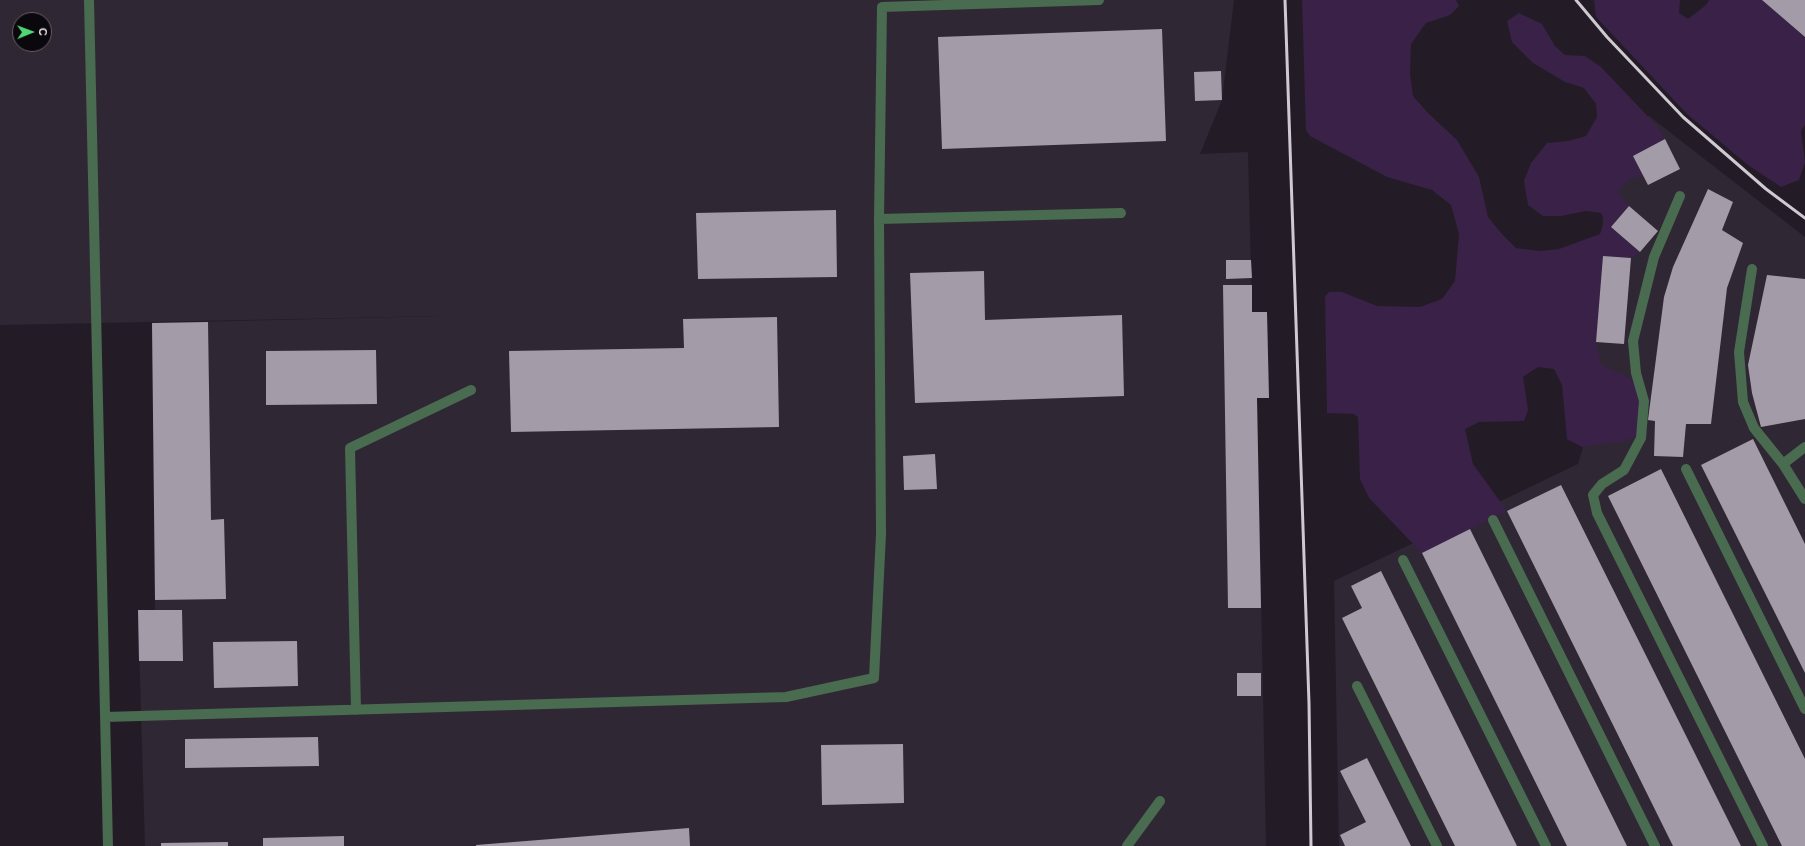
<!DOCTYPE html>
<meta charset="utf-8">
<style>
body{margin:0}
#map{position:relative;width:1805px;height:846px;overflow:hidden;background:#231c26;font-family:Helvetica,sans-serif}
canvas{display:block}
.north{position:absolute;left:12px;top:12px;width:40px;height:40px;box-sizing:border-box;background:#0a080c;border:1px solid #615e63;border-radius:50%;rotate:89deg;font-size:11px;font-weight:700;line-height:16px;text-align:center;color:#e3dfe6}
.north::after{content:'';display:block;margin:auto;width:14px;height:18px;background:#50d674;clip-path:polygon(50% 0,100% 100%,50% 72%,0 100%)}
</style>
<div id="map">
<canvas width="1805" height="846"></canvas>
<div class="north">С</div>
</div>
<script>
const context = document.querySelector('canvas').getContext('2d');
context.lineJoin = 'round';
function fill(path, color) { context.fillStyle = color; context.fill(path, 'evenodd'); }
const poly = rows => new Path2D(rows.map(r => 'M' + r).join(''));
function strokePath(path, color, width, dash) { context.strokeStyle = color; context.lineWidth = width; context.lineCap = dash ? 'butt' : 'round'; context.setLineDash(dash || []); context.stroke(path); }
const built = poly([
 [0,0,1234,0,1222,100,1200,154,1248,152,1252,312,1267,312,1269,398,1257,398,1266,846,145,846,138,610,155,610,152,323,440,316,0,325],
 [20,20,44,20,44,44,20,44],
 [1649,116,1805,237,1805,846,1339,846,1334,581,1578,464,1588,430,1609,133]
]);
const green = poly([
 [1302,0,1456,0,1459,6,1450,15,1426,23,1411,44,1410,74,1413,96,1428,113,1457,140,1479,177,1488,217,1501,233,1516,248,1540,251,1559,249,1600,234,1604,221,1601,213,1586,211,1561,216,1543,216,1528,205,1524,181,1531,163,1547,143,1568,141,1586,136,1597,117,1596,104,1584,88,1565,82,1533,63,1512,42,1507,21,1519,13,1542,24,1555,46,1565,55,1585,56,1601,67,1657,126,1665,139,1633,156,1643,176,1629,179,1617,192,1629,206,1611,227,1640,252,1631,258,1603,256,1596,342,1601,365,1623,374,1634,382,1639,402,1637,436,1625,441,1582,447,1567,439,1562,385,1554,369,1538,367,1523,377,1528,410,1524,421,1479,422,1465,429,1473,464,1507,511,1422,553,1369,498,1360,479,1358,417,1354,414,1327,413,1325,297,1329,292,1342,292,1377,306,1420,307,1442,299,1455,281,1459,234,1451,205,1432,190,1387,177,1310,136,1306,130],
 [1594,0,1680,0,1679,13,1688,19,1706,5,1709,0,1762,0,1805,37,1805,125,1801,131,1805,162,1799,180,1781,187,1748,165,1687,114,1596,17]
]);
const building = poly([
 [1762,0,1805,0,1805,37],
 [1162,29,1166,141,942,149,938,37],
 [1221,71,1222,100,1195,101,1194,72],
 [1665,139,1680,169,1648,185,1633,156],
 [1708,189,1733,202,1722,230,1743,243,1727,288,1711,424,1686,424,1683,457,1654,456,1655,421,1648,420,1664,297,1673,267],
 [1629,206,1658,231,1640,252,1611,227],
 [836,210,837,277,698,279,696,213],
 [1603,256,1631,258,1624,344,1596,342],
 [1226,260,1251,260,1252,278,1226,279],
 [984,271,985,320,1122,315,1124,396,915,403,910,273],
 [1767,275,1805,279,1805,419,1761,427,1752,393,1748,365],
 [1223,285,1252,285,1252,312,1267,312,1269,398,1257,398,1261,608,1228,608],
 [777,317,779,427,511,432,509,351,684,348,683,319],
 [208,322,211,520,224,519,226,599,155,600,152,323],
 [376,350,377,404,266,405,266,351],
 [1753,439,1805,544,1805,673,1701,465],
 [935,454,937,489,904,490,903,456],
 [1661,469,1805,759,1805,846,1782,846,1608,496],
 [1561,485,1741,846,1673,846,1507,511],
 [1470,529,1627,846,1567,846,1422,553],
 [1381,571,1517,846,1455,846,1342,618,1362,608,1351,586],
 [138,610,182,610,183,661,139,661],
 [297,641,298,686,214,688,213,642],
 [1237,673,1261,673,1261,696,1237,696],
 [318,737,319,766,185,768,185,739],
 [903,744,904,803,822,805,821,745],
 [1367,758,1411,846,1345,846,1340,835,1366,822,1340,771],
 [689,828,690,846,476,846,476,845],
 [344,836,344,846,263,846,263,838],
 [228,842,228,846,161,846,161,843]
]);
const minor = poly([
 [89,0,108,846],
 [1680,196,1654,257,1633,341,1636,373,1644,401,1641,438,1624,470,1602,484,1593,495,1597,513,1763,846],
 [879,219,1121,213],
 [1752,269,1739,352,1743,402,1754,428,1783,464,1805,499],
 [1783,464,1805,447],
 [1686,469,1805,709],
 [1493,520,1655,846],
 [1403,560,1546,846],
 [1357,686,1437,846],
 [356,710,350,448,471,390],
 [105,717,786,697,874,678,881,534,879,219,882,7,1099,0],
 [1127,846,1160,801]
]);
const rail = poly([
 [1285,0,1309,703,1311,846],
 [1576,0,1607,37,1683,117,1766,189,1805,218]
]);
fill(built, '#302735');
fill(green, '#3a2147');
fill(building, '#a39ba7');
strokePath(minor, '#496b4f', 10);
strokePath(rail, '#cfcad2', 3);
</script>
